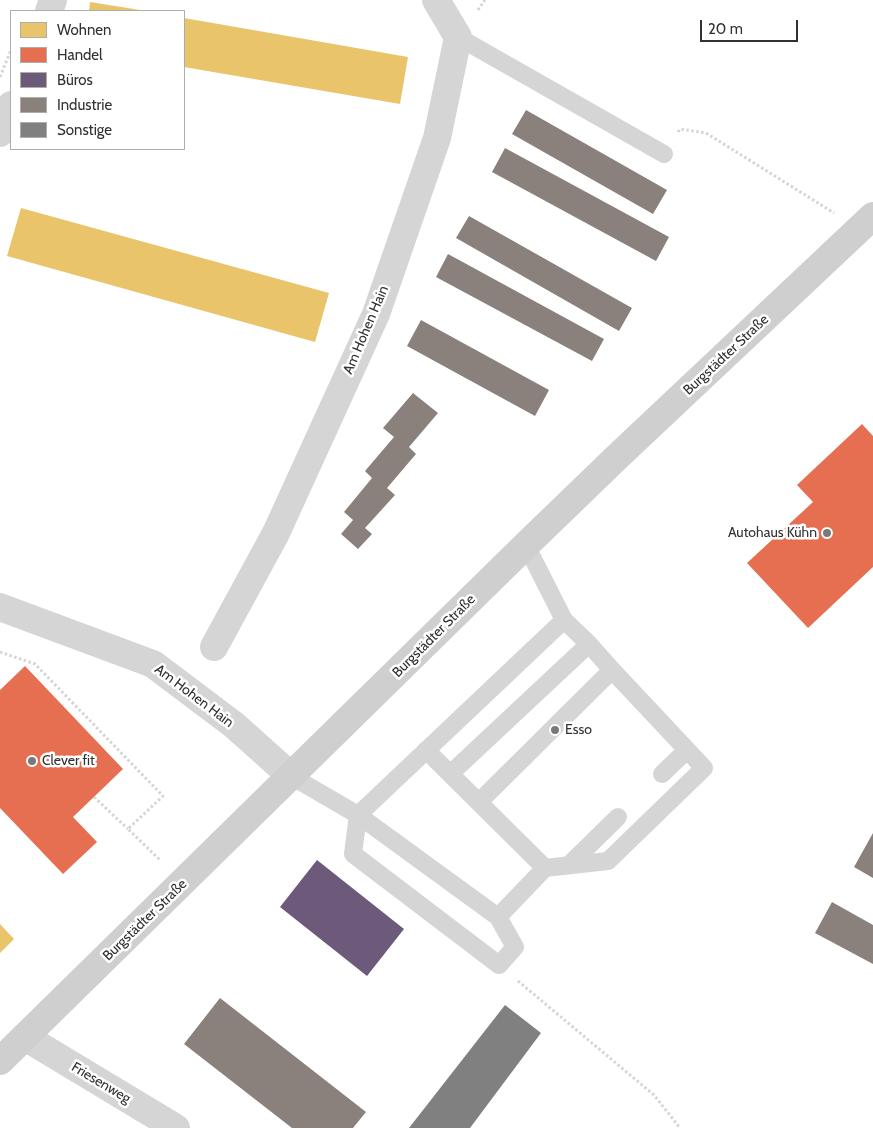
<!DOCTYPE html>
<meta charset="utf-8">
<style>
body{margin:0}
#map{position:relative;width:873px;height:1128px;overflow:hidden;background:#fff;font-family:Cabin,sans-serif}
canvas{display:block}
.legend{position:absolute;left:10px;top:10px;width:175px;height:140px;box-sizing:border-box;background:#fff;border:1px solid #adadad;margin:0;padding:6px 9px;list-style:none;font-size:15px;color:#313131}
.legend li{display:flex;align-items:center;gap:10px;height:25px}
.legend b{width:25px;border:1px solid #adadad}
.scale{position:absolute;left:700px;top:20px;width:98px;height:22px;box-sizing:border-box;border:2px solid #313131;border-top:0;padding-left:6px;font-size:15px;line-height:18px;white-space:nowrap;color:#313131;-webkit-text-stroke:4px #fff;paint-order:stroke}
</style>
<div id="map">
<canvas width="873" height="1128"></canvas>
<ul class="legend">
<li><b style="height:14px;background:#e9c46a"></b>Wohnen</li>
<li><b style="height:14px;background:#e76f51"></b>Handel</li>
<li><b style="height:14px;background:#6d597a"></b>Büros</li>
<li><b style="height:14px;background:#8a817c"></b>Industrie</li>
<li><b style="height:14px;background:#808080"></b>Sonstige</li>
</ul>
<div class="scale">20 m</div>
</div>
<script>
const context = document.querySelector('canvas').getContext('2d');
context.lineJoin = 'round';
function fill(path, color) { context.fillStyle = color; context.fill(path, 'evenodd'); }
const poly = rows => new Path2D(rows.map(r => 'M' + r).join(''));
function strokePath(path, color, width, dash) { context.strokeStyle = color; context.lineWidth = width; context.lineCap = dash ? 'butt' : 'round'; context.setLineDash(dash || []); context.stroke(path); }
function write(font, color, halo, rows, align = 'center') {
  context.font = font + ' Cabin,sans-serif'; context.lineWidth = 5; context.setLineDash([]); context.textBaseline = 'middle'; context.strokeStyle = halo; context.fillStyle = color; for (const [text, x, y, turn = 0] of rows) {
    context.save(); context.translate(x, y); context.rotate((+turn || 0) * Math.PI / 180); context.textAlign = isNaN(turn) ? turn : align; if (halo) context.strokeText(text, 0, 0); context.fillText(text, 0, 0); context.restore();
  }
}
const homes = poly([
 [90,2,140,10,140,11,89,11],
 [184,18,408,57,400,104,184,67],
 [21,208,329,293,315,342,7,256],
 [0,924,14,939,0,953]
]);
const shops = poly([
 [862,424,873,436,873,567,808,628,747,563,813,502,797,485],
 [25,666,123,769,73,817,97,842,63,874,0,808,0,690]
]);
const offices = poly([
 [317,860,404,929,367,976,280,907]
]);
const industry = poly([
 [526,110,667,190,653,214,512,134],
 [505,148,669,237,656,261,492,172],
 [469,216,632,308,619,331,456,238],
 [448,254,604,339,592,361,436,277],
 [421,320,549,390,535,416,407,346],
 [413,393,438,413,409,447,416,454,387,488,395,495,365,528,372,534,358,549,341,534,353,520,344,512,372,478,365,471,394,437,383,428],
 [873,833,873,878,854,867],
 [832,902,873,925,873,964,815,933],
 [220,998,366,1112,353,1128,292,1128,184,1044]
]);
const building = poly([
 [505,1005,541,1033,470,1128,409,1128]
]);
const path = poly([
 [478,10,485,0],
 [0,77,11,50],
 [678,132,680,129,706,133,834,213],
 [0,652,35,664,163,796,128,829,160,860],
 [94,797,128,829],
 [518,981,654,1095,680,1128]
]);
const service = poly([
 [458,37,664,154],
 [426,750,545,868],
 [450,774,589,644],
 [662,774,687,750],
 [291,776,358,815,498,917,515,947,499,965,353,854,358,815,564,620],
 [479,802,612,670],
 [569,865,618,817],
 [498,917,545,868,608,861,704,768,612,670,589,644,564,620,526,545]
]);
const minor = poly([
 [49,11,53,0],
 [0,133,11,105],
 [0,607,153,664,234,725,291,776],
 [214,647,276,533,376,314,437,138,458,37,436,0],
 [25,1037,176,1128]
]);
const secondary = poly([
 [0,1061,526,545,616,458,873,216]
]);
const markers = [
 [827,533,5,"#797979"],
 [555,730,5,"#797979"],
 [32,761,5,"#797979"]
];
const streetNames = [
 ["Am Hohen Hain",366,330,-67],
 ["Burgstädter Straße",726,355,-43],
 ["Burgstädter Straße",434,636,-45],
 ["Am Hohen Hain",194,696,37],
 ["Burgstädter Straße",145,920,-44],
 ["Friesenweg",101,1083,31]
];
const poiNames = [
 ["Autohaus Kühn",817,533,"right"],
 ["Esso",565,730],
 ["Clever fit",42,761]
];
fill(homes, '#e9c46a');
fill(shops, '#e76f51');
fill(offices, '#6d597a');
fill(industry, '#8a817c');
fill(building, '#808080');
strokePath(path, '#d5d5d5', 3, [2.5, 2.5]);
strokePath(service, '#d5d5d5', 18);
strokePath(minor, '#d5d5d5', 28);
strokePath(secondary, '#cfcfcf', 28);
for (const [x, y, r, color] of markers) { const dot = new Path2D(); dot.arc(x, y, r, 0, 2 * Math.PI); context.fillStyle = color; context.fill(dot); strokePath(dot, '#fff', 2); }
write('14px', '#313131', '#fff', streetNames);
write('14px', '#313131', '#fff', poiNames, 'left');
</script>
